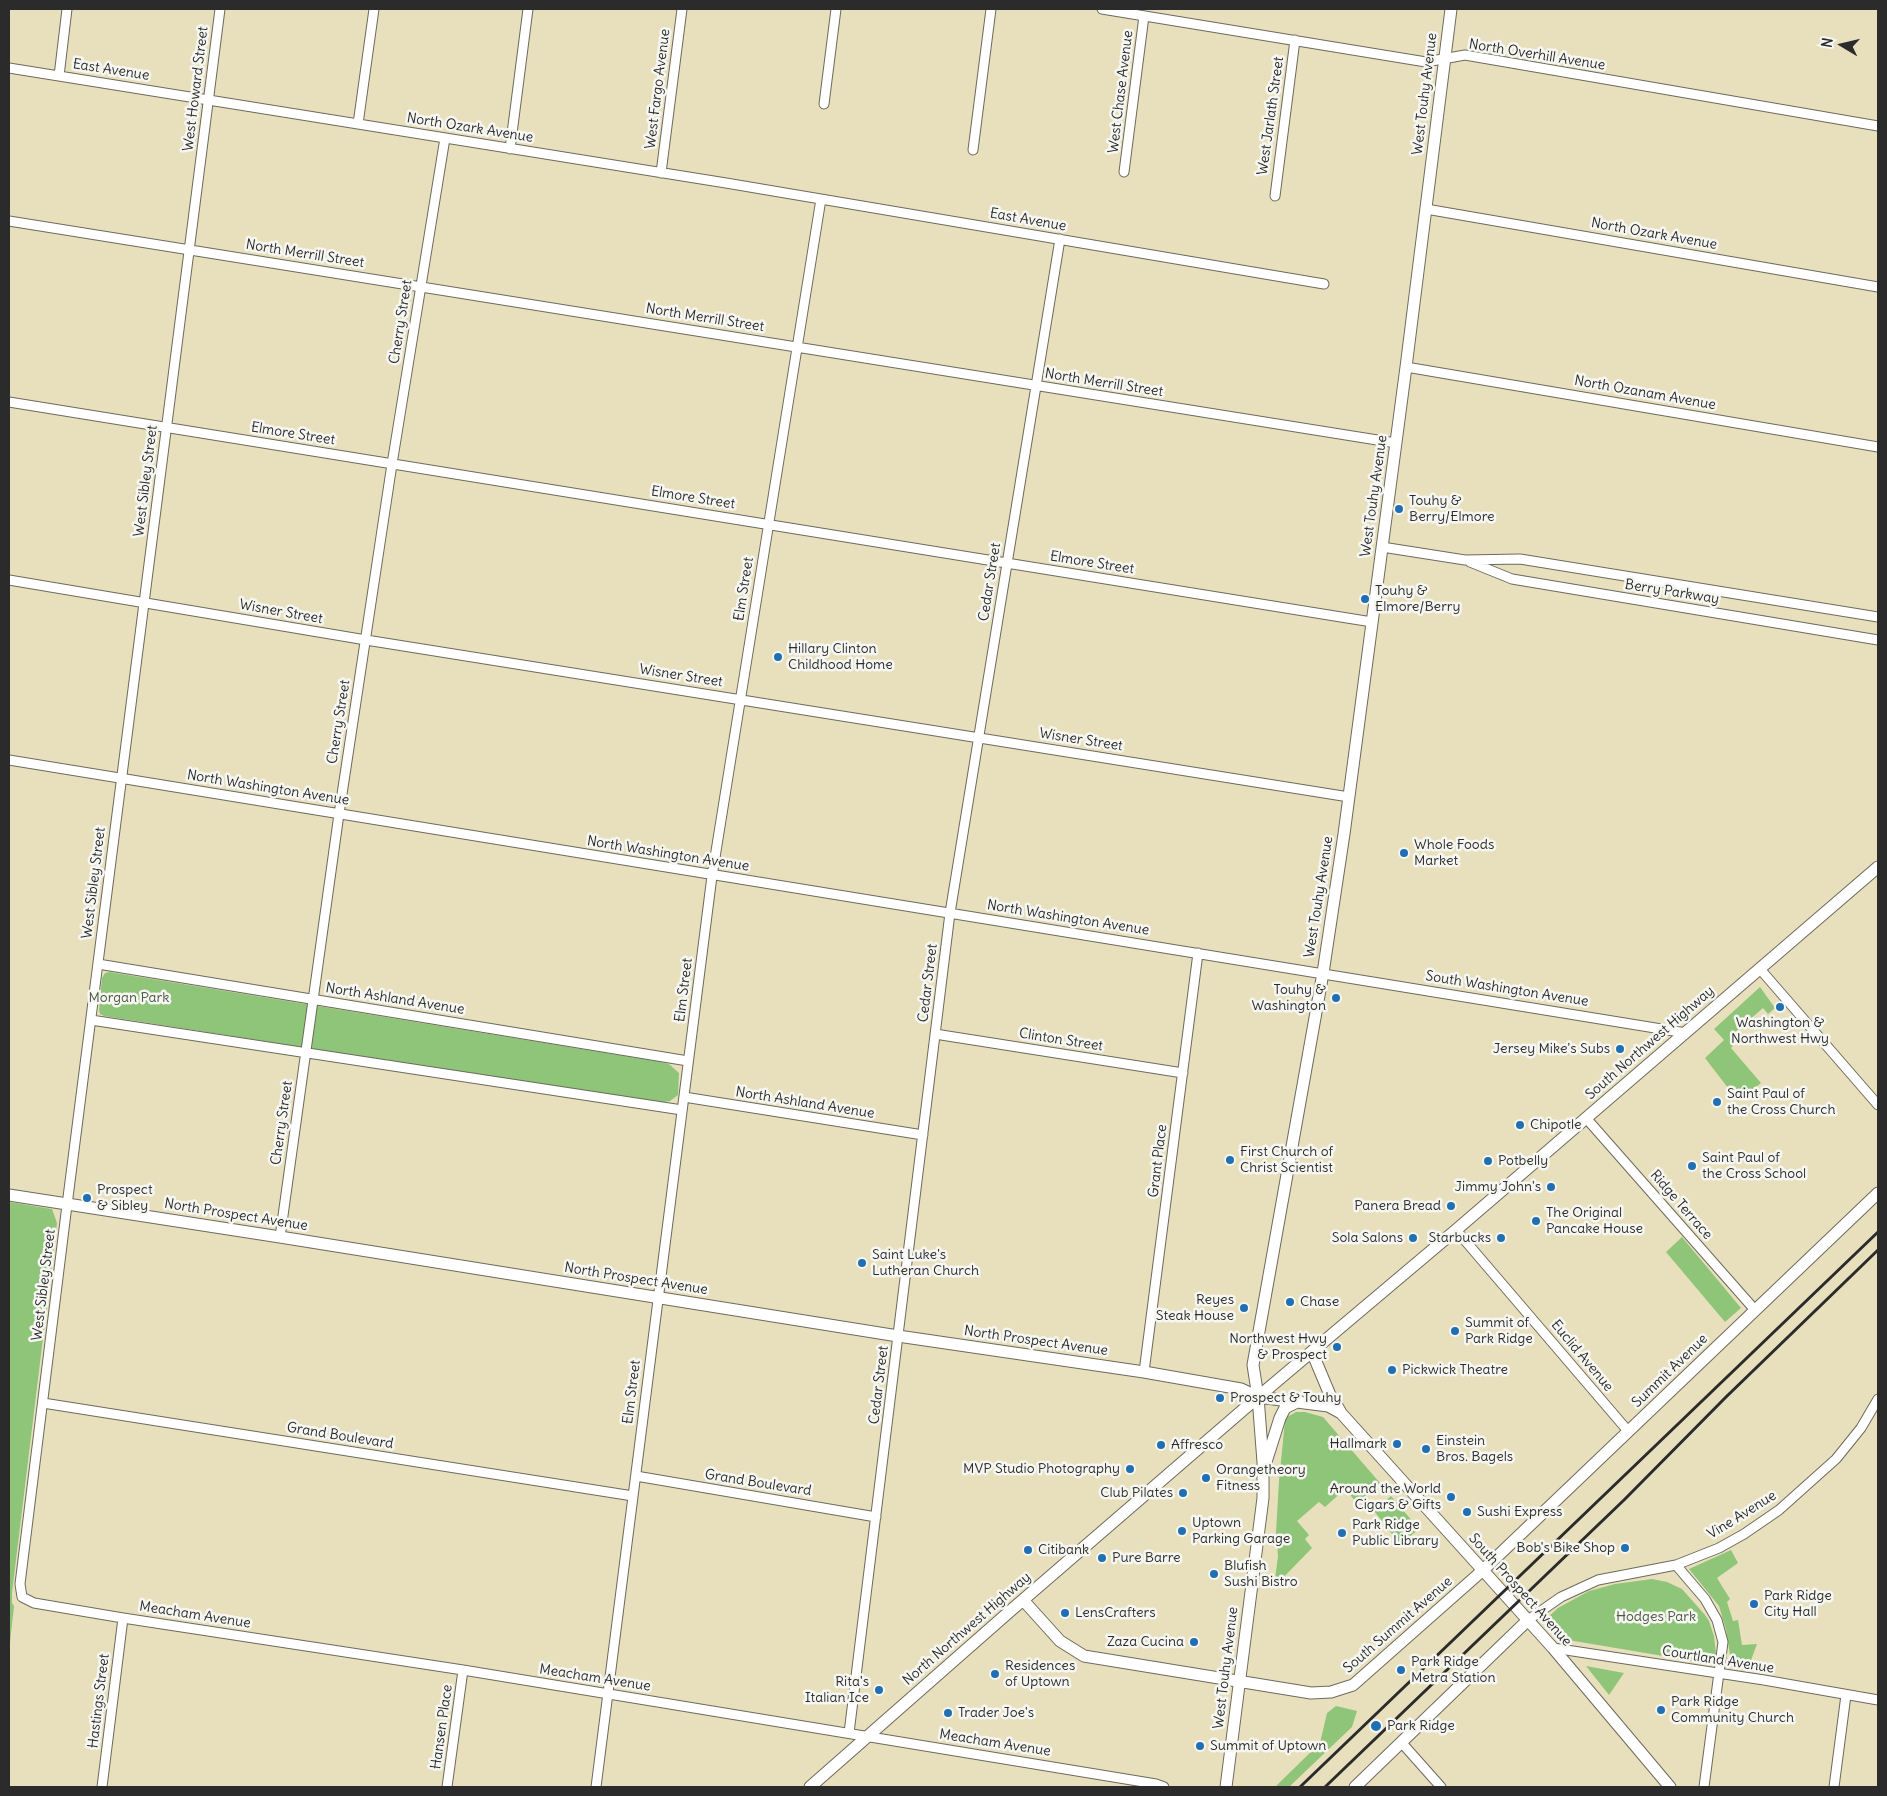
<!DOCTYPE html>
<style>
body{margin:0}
#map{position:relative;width:1887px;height:1796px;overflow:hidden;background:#e8e0bd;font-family:Delius,sans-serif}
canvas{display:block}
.frame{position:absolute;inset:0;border:10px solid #2b2b2b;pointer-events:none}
.north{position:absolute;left:1817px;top:20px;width:50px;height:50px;-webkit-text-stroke:4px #f6f6f2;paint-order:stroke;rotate:279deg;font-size:14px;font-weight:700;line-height:20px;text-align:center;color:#2b2b2b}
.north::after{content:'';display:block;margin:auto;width:18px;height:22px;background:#2b2b2b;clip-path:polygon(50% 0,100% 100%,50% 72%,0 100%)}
</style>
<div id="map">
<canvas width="1887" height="1796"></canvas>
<div class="frame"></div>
<div class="north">N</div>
</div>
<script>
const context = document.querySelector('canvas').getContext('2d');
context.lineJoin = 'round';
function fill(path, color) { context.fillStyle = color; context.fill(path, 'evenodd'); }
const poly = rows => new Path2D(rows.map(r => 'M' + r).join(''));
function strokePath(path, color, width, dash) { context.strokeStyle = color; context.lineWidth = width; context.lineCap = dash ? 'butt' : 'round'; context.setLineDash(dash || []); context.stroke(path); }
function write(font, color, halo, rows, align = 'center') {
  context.font = font + ' Delius,sans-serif'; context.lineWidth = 5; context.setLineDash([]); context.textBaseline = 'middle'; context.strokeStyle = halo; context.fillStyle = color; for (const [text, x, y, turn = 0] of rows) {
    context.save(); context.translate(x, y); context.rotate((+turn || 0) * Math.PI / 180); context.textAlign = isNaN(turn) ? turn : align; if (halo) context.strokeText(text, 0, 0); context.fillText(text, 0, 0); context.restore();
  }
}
const green = poly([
 [109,972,661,1062,669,1064,679,1073,678,1095,670,1101,658,1103,104,1016,100,1014,99,1010,102,978,105,973],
 [1760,987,1775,1008,1768,1014,1763,1008,1732,1035,1737,1041,1731,1048,1761,1083,1738,1101,1705,1058,1724,1040,1714,1029],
 [9,1202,52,1209,57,1223,12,1593,12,1603,14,1606,9,1652],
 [1682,1237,1741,1308,1725,1322,1666,1252],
 [1296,1412,1305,1412,1323,1417,1380,1483,1357,1503,1345,1489,1325,1507,1319,1502,1297,1521,1309,1535,1305,1539,1312,1548,1274,1587,1278,1556,1276,1532,1279,1481,1285,1421,1287,1417],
 [1391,1496,1419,1529,1403,1542,1399,1543,1374,1511],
 [1731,1550,1738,1563,1717,1578,1730,1599,1727,1602,1733,1621,1738,1620,1742,1645,1757,1644,1750,1663,1731,1661,1726,1630,1719,1606,1689,1569],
 [1652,1579,1667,1582,1682,1589,1705,1615,1709,1621,1714,1636,1716,1654,1714,1663,1711,1664,1562,1639,1556,1635,1546,1623,1547,1618,1558,1608,1589,1591,1615,1584],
 [1586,1666,1624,1673,1609,1695],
 [1336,1706,1357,1711,1352,1727,1289,1787,1275,1787,1320,1743,1327,1713]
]);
const street = poly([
 [220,9,67,1205,20,1584,22,1597,34,1603,123,1618,463,1670,1156,1784,1164,1787],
 [1102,9,1426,62,1465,55,1878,126],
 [9,68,726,183,1324,284],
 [59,76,67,9],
 [824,104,836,9],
 [358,124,374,9],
 [510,149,528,9],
 [973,150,991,9],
 [1124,172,1144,16],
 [661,173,682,9],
 [1275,196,1295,40],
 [1426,209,1878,287],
 [9,221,1396,443],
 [1406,367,1878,447],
 [9,402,1372,622],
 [1382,547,1465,560,1520,559,1878,617],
 [1470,562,1512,579,1878,640],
 [9,580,366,640,1349,797],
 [9,760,1686,1033],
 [98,964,688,1061],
 [1760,969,1878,1105],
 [91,1020,682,1110],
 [935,1034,1183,1073],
 [684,1097,923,1135],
 [1586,1118,1755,1310],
 [1456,1230,1628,1431],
 [280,1237,339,814,392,464,445,138],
 [1144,1372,1198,953],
 [43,1403,633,1496],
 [636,1476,876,1517],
 [1676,1565,1705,1599,1717,1620,1723,1642,1704,1787],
 [1528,1620,1561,1597,1598,1580,1676,1565,1719,1548,1744,1534,1779,1510,1836,1459,1861,1428,1878,1399],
 [1553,1648,1764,1680,1878,1700],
 [849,1733,950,913,1060,239],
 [1401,1742,1441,1787],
 [102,1787,123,1618],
 [447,1787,463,1670],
 [596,1787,712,876,821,199],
 [1834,1787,1846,1695]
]);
const secondary = poly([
 [9,1195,280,1237,898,1336,1144,1372,1241,1389,1258,1397,1328,1406,1341,1413,1553,1648,1670,1787],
 [1312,1352,1330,1395,1340,1411],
 [1265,1465,1280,1418,1285,1408,1299,1401],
 [1023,1600,1060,1641,1084,1656,1311,1693,1331,1692,1353,1685,1482,1571,1878,1193],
 [810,1787,1009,1612,1258,1397,1456,1230,1878,867],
 [1226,1787,1263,1498,1263,1462,1258,1397,1253,1365,1323,973,1344,834,1406,367,1451,9],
 [1355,1787,1528,1620]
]);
const rail = poly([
 [1300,1787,1878,1232],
 [1325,1787,1624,1500,1726,1397,1878,1250]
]);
const markers = [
 [1399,509,5,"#1f6fb2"],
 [1365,599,5,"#1f6fb2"],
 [778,657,5,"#1f6fb2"],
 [1404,853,5,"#1f6fb2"],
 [1336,998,5,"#1f6fb2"],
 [1780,1007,5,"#1f6fb2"],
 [1620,1049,5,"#1f6fb2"],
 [1717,1102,5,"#1f6fb2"],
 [1520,1125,5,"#1f6fb2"],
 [1230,1160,5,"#1f6fb2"],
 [1488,1161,5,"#1f6fb2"],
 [1692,1166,5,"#1f6fb2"],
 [1551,1187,5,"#1f6fb2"],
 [87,1198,5,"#1f6fb2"],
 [1451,1206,5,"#1f6fb2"],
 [1536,1221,5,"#1f6fb2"],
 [1413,1238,5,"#1f6fb2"],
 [1501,1238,5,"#1f6fb2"],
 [862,1263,5,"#1f6fb2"],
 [1290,1302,5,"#1f6fb2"],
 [1244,1308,5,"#1f6fb2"],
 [1455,1331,5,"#1f6fb2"],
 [1337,1347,5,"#1f6fb2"],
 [1392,1370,5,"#1f6fb2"],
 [1220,1398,5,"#1f6fb2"],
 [1397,1444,5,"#1f6fb2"],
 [1161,1445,5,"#1f6fb2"],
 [1426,1449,5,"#1f6fb2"],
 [1130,1469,5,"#1f6fb2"],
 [1206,1478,5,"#1f6fb2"],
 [1183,1493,5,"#1f6fb2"],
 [1451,1497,5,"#1f6fb2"],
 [1467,1512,5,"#1f6fb2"],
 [1182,1531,5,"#1f6fb2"],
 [1342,1533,5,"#1f6fb2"],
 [1625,1548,5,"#1f6fb2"],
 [1028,1550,5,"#1f6fb2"],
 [1102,1558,5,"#1f6fb2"],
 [1214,1574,5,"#1f6fb2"],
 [1754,1604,5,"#1f6fb2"],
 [1065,1613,5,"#1f6fb2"],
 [1194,1642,5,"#1f6fb2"],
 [1401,1670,5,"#1f6fb2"],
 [995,1674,5,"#1f6fb2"],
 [879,1690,5,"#1f6fb2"],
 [1661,1710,5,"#1f6fb2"],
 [948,1713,5,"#1f6fb2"],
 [1376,1726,6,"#1f6fb2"],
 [1200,1746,5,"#1f6fb2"]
];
const streetNames = [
 ["North Overhill Avenue",1537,55,9],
 ["East Avenue",111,70,9],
 ["West Howard Street",196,89,-83],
 ["West Fargo Avenue",658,89,-83],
 ["West Chase Avenue",1121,92,-83],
 ["West Touhy Avenue",1425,94,-83],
 ["West Jarlath Street",1271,116,-82],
 ["North Ozark Avenue",470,128,9],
 ["East Avenue",1028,220,10],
 ["North Ozark Avenue",1654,234,10],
 ["North Merrill Street",305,254,9],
 ["North Merrill Street",705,318,9],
 ["Cherry Street",401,322,-81],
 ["North Merrill Street",1104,383,9],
 ["North Ozanam Avenue",1645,393,10],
 ["Elmore Street",293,434,9],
 ["West Sibley Street",146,481,-83],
 ["West Touhy Avenue",1374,496,-82],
 ["Elmore Street",693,498,9],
 ["Elmore Street",1092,563,9],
 ["Cedar Street",990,582,-81],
 ["Elm Street",744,589,-81],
 ["Berry Parkway",1672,592,9],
 ["Wisner Street",281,612,10],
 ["Wisner Street",681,676,9],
 ["Cherry Street",339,722,-81],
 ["Wisner Street",1081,740,9],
 ["North Washington Avenue",268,788,9],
 ["North Washington Avenue",668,854,9],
 ["West Sibley Street",94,883,-83],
 ["West Touhy Avenue",1319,897,-81],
 ["North Washington Avenue",1068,918,9],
 ["Cedar Street",928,983,-83],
 ["South Washington Avenue",1507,989,9],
 ["Elm Street",684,990,-83],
 ["North Ashland Avenue",395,999,9],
 ["Clinton Street",1061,1040,9],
 ["South Northwest Highway",1650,1043,-41],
 ["North Ashland Avenue",805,1103,9],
 ["Cherry Street",282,1123,-82],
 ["Grant Place",1158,1161,-83],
 ["Ridge Terrace",1681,1205,49],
 ["North Prospect Avenue",236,1215,9],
 ["North Prospect Avenue",636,1279,9],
 ["West Sibley Street",44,1285,-83],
 ["North Prospect Avenue",1036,1341,8],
 ["Euclid Avenue",1582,1356,50],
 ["Summit Avenue",1670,1371,-44],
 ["Cedar Street",879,1385,-83],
 ["Elm Street",632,1392,-83],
 ["Grand Boulevard",340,1436,9],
 ["Grand Boulevard",758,1483,9],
 ["Vine Avenue",1742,1515,-32],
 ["South Prospect Avenue",1520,1590,48],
 ["Meacham Avenue",195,1615,9],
 ["South Summit Avenue",1398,1625,-41],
 ["North Northwest Highway",967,1629,-41],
 ["Courtland Avenue",1718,1660,9],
 ["West Touhy Avenue",1226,1668,-83],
 ["Meacham Avenue",595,1678,9],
 ["Hastings Street",99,1701,-83],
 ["Hansen Place",442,1727,-82],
 ["Meacham Avenue",995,1743,9]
];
const poiNames = [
 ["Touhy &",1409,501],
 ["Berry/Elmore",1409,517],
 ["Touhy &",1375,591],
 ["Elmore/Berry",1375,607],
 ["Hillary Clinton",788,649],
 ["Childhood Home",788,665],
 ["Whole Foods",1414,845],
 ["Market",1414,861],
 ["Touhy &",1326,990,"right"],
 ["Washington",1326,1006,"right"],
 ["Washington &",1780,1023,"center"],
 ["Northwest Hwy",1780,1039,"center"],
 ["Jersey Mike's Subs",1610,1049,"right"],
 ["Saint Paul of",1727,1094],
 ["the Cross Church",1727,1110],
 ["Chipotle",1530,1125],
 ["First Church of",1240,1152],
 ["Christ Scientist",1240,1168],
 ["Saint Paul of",1702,1158],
 ["the Cross School",1702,1174],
 ["Potbelly",1498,1161],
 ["Jimmy John's",1541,1187,"right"],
 ["Prospect",97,1190],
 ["& Sibley",97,1206],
 ["Panera Bread",1441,1206,"right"],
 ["The Original",1546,1213],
 ["Pancake House",1546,1229],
 ["Sola Salons",1403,1238,"right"],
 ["Starbucks",1491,1238,"right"],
 ["Saint Luke's",872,1255],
 ["Lutheran Church",872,1271],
 ["Reyes",1234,1300,"right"],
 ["Steak House",1234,1316,"right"],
 ["Chase",1300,1302],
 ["Summit of",1465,1323],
 ["Park Ridge",1465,1339],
 ["Northwest Hwy",1327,1339,"right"],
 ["& Prospect",1327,1355,"right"],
 ["Pickwick Theatre",1402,1370],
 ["Prospect & Touhy",1230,1398],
 ["Einstein",1436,1441],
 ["Bros. Bagels",1436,1457],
 ["Hallmark",1387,1444,"right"],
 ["Affresco",1171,1445],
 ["MVP Studio Photography",1120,1469,"right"],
 ["Orangetheory",1216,1470],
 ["Fitness",1216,1486],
 ["Around the World",1441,1489,"right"],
 ["Cigars & Gifts",1441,1505,"right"],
 ["Club Pilates",1173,1493,"right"],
 ["Sushi Express",1477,1512],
 ["Uptown",1192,1523],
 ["Parking Garage",1192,1539],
 ["Park Ridge",1352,1525],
 ["Public Library",1352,1541],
 ["Bob's Bike Shop",1615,1548,"right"],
 ["Citibank",1038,1550],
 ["Pure Barre",1112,1558],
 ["Blufish",1224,1566],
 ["Sushi Bistro",1224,1582],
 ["Park Ridge",1764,1596],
 ["City Hall",1764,1612],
 ["LensCrafters",1075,1613],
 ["Zaza Cucina",1184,1642,"right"],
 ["Park Ridge",1411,1662],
 ["Metra Station",1411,1678],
 ["Residences",1005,1666],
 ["of Uptown",1005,1682],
 ["Rita's",869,1682,"right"],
 ["Italian Ice",869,1698,"right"],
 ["Park Ridge",1671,1702],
 ["Community Church",1671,1718],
 ["Trader Joe's",958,1713],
 ["Park Ridge",1387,1726],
 ["Summit of Uptown",1210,1746]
];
const parkNames = [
 ["Morgan Park",129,998],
 ["Hodges Park",1656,1617]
];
fill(green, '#8fc578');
strokePath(street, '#6d6a5e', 11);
strokePath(secondary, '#6d6a5e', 13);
strokePath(street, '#fff', 9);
strokePath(secondary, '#fff', 11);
strokePath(rail, '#2b2b2b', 3);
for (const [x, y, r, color] of markers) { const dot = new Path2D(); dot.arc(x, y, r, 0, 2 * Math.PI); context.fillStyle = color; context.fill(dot); strokePath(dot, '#f6f6f2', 2); }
write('14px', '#2b2b2b', '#f6f6f2', streetNames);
write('14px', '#2b2b2b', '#f6f6f2', poiNames, 'left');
write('14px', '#495942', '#f6f6f2', parkNames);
</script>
